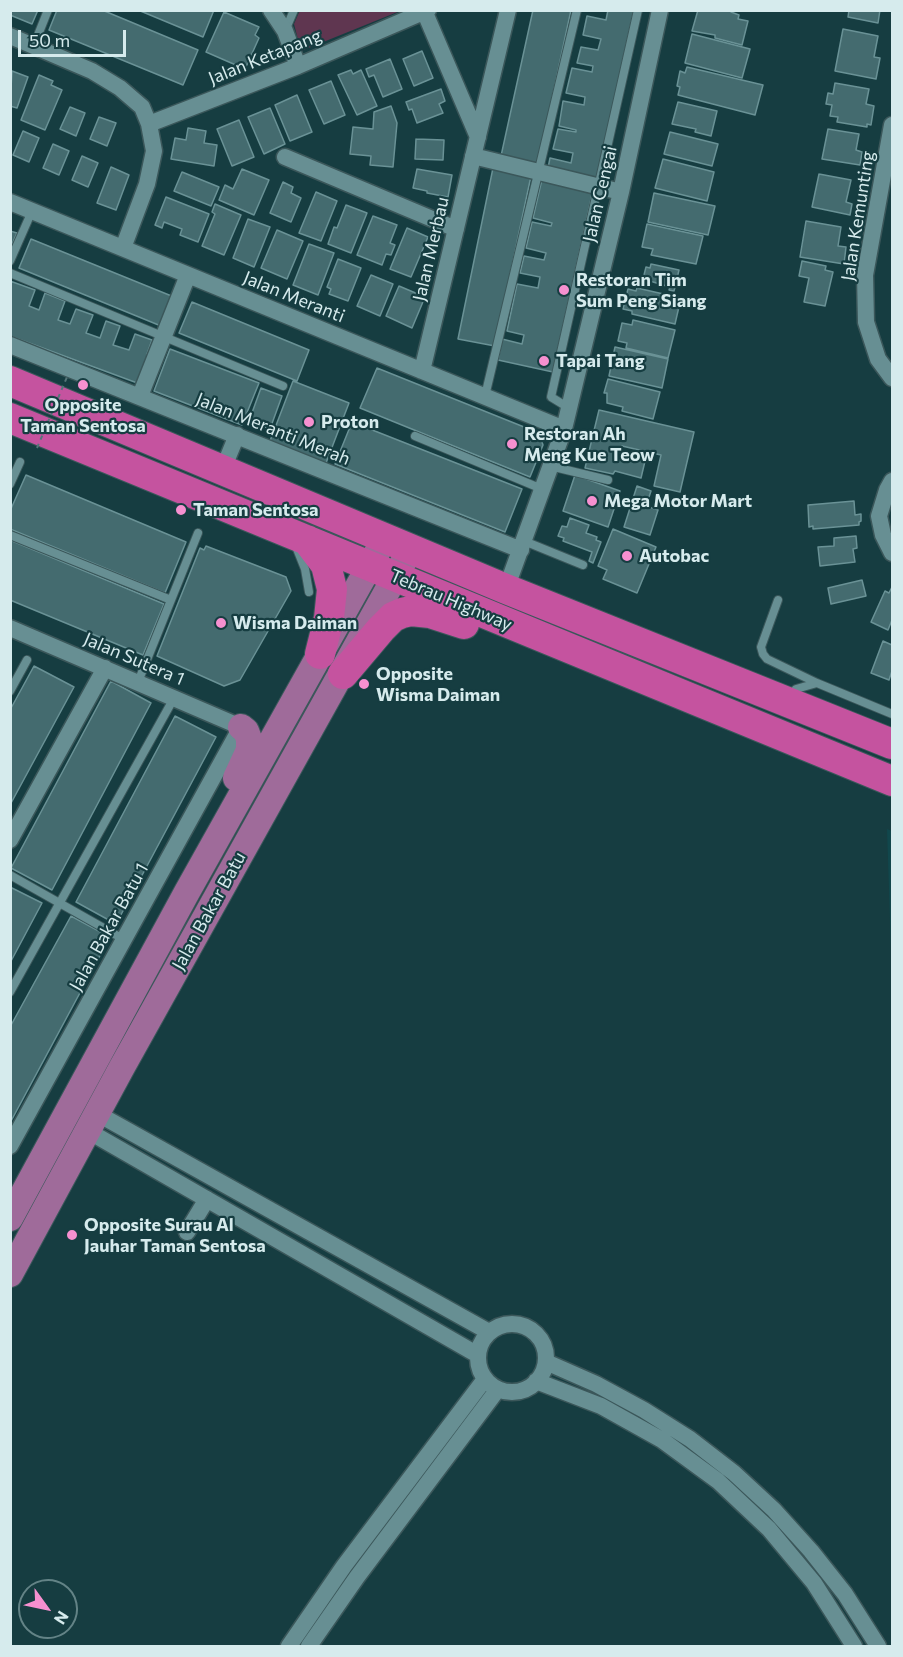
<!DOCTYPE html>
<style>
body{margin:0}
#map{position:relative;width:903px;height:1657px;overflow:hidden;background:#163d41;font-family:Commissioner,sans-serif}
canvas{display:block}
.frame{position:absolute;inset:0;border:12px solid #d6ebed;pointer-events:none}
.north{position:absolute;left:18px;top:1579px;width:60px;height:60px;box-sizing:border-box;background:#163d41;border:2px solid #638386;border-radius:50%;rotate:123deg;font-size:16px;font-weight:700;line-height:24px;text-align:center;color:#d6ebed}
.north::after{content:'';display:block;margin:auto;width:21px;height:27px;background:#f690d0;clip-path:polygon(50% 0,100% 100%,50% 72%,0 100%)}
.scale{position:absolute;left:18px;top:30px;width:108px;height:27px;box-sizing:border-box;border:3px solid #d6ebed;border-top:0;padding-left:8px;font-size:18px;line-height:21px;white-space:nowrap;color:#d6ebed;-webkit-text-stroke:4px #163d41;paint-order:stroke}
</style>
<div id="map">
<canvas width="903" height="1657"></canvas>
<div class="frame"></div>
<div class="north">N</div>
<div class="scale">50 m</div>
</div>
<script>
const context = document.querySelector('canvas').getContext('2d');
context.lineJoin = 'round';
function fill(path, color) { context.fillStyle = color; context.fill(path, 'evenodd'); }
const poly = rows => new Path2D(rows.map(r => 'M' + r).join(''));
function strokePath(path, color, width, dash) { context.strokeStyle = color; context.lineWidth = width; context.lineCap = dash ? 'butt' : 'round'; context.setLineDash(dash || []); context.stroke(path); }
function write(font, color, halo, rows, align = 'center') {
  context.font = font + ' Commissioner,sans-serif'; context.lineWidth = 4.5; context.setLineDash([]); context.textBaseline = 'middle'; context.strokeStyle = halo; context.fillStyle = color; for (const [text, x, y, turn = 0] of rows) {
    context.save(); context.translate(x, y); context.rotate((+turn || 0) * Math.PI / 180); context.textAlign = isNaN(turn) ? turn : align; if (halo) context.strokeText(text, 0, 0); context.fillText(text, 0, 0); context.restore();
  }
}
const built = poly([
 [887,829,892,831,892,981]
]);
const green = poly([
 [300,10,400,10,400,11,301,51,294,24]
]);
const building = poly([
 [10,10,38,10,32,24,10,15,10,10],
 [57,10,102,10,198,50,183,85,49,30,57,10],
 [138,10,214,10,203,37,138,10],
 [533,10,571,10,538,164,501,156,533,10],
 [608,10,634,10,597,178,548,168,550,158,571,163,573,153,553,149,558,129,576,132,576,130,559,126,563,101,584,105,585,97,566,93,572,68,592,72,593,66,577,63,581,47,598,50,601,39,583,35,587,16,606,20,608,10],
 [698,10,730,10,731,12,739,15,738,19,748,21,742,45,715,38,715,35,692,31,698,10],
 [849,10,880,10,878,23,848,17,849,10],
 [224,12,259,27,255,35,259,38,245,69,206,52,224,12],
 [843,29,878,36,874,57,880,58,876,79,835,71,843,29],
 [692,34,750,49,742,78,685,63,692,34],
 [422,51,433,78,414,86,403,59,422,51],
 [390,59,402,89,383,97,374,75,369,77,366,69,390,59],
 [687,67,763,85,755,115,678,95,680,87,677,86,680,71,685,73,687,67],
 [351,70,353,74,361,70,377,106,357,115,338,75,351,70],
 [12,71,28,77,17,108,10,106,12,71],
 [39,75,53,81,51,85,62,90,45,130,21,120,39,75],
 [331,81,345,115,324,124,309,90,331,81],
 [835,83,869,89,866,104,874,106,871,125,867,124,867,127,837,122,838,117,830,116,832,105,826,104,828,93,833,94,835,83],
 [441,89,445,101,439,104,443,113,417,123,412,109,409,110,406,102,441,89],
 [297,95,312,132,290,141,275,105,297,95],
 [678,102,717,111,711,136,695,132,696,129,672,124,678,102],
 [391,106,397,123,393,167,370,165,371,156,350,154,353,127,373,129,374,112,391,106],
 [70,107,85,113,76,136,60,129,70,107],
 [270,108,285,144,264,154,248,117,270,108],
 [99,117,116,123,107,146,90,139,99,117],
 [239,120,254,157,232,166,217,129,239,120],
 [188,128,206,131,204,143,217,145,214,166,171,159,175,138,186,140,188,128],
 [828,129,859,134,856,150,862,152,860,165,822,159,828,129],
 [23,131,39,138,29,162,13,155,23,131],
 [670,132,718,144,712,166,664,154,670,132],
 [416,139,444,140,443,160,415,159,416,139],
 [53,144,69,151,59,175,43,168,53,144],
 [82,156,98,163,88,187,72,180,82,156],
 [663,159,714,172,707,201,655,188,663,159],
 [111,167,129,175,116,210,97,203,111,167],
 [493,168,531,176,495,346,458,339,493,168],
 [242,169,269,180,254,215,219,200,225,185,233,189,242,169],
 [417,169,452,175,448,197,427,193,427,191,413,188,417,169],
 [182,172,219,187,211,206,174,191,182,172],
 [819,174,851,180,846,202,852,204,850,215,812,207,819,174],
 [542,179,593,190,553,372,498,360,502,339,522,344,524,335,507,331,517,284,538,288,540,277,520,273,524,256,544,260,546,253,526,248,532,222,551,226,552,223,533,218,542,179],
 [283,182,293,187,291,193,301,198,291,222,270,213,283,182],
 [316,192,337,201,321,241,299,233,316,192],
 [654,193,715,206,708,235,648,222,654,193],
 [166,197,209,214,198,242,180,235,182,229,164,222,162,228,155,225,166,197],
 [215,204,241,215,224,255,202,246,215,214,212,212,215,204],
 [346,205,367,213,351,253,328,244,334,227,337,228,346,205],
 [373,216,397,225,390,243,395,245,391,255,386,254,382,265,357,255,373,216],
 [248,219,270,227,254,267,233,258,248,219],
 [806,221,841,227,838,246,846,247,844,264,800,257,806,221],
 [647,224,703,236,696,264,651,255,653,249,642,247,647,224],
 [407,228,428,237,411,277,390,269,407,228],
 [277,230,303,241,287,279,261,268,277,230],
 [10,231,17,233,10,249,10,231],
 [31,239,174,297,161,326,19,268,31,239],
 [309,244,334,253,318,295,293,285,309,244],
 [338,259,361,268,348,301,329,294,331,289,327,287,338,259],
 [802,261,826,266,825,270,833,272,825,306,804,302,809,278,799,276,802,261],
 [651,264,679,270,674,291,669,290,670,287,643,279,646,267,650,268,651,264],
 [371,275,393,284,380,316,357,306,371,275],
 [10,281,35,290,29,306,39,310,45,293,65,301,58,320,70,324,76,309,93,315,86,333,100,338,106,321,120,326,113,345,129,350,135,334,152,340,147,354,150,355,140,384,10,336,10,281],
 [399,286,425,297,412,328,386,316,399,286],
 [637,288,681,298,675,324,632,314,632,311,623,309,628,289,636,291,637,288],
 [192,302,309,350,297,381,179,333,192,302],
 [633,320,675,330,668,358,626,348,627,343,618,341,622,323,632,325,633,320],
 [615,347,668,359,662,388,609,376,615,347],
 [170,349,259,383,242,425,154,391,170,349],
 [377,368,539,433,543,445,530,477,360,408,377,368],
 [608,379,660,392,653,419,622,411,623,407,607,403,607,393,604,393,608,379],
 [293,381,349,403,326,463,270,441,293,381],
 [261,388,282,396,270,429,249,421,261,388],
 [599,410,694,432,680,492,654,486,661,455,622,446,621,451,646,457,641,478,615,471,613,474,585,468,599,410],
 [352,422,522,489,505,532,335,464,352,422],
 [26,475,186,542,165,593,10,529,10,511,26,475],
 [575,475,620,491,608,527,563,511,575,475],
 [637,486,651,491,646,506,658,510,650,535,624,527,637,486],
 [854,501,855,515,861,514,861,521,859,522,859,525,813,529,813,526,809,527,808,505,854,501],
 [570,518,589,525,586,533,597,537,596,540,601,542,593,563,589,561,592,552,563,541,564,538,558,536,562,526,567,527,570,518],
 [613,529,656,547,637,593,603,579,607,570,598,566,613,529],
 [856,536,857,548,853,549,855,562,820,566,818,547,834,546,834,538,856,536],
 [10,540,164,604,143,655,10,600,10,540],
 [206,546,286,577,291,591,240,680,224,686,157,656,200,548,204,550,206,546],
 [862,580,866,596,831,604,828,588,862,580],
 [892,587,892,620,888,630,871,622,885,591,889,593,892,587],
 [883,641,892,645,892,671,889,680,871,673,883,641],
 [34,666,74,687,10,805,10,710,34,666],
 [111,681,151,703,52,890,11,868,111,681],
 [175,716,216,737,116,924,76,902,175,716],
 [10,887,42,903,10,963,10,887],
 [71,916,110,937,10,1123,10,1027,71,916]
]);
const lane = poly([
 [285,31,294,10],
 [34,45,48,10],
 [10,261,32,211],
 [10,273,283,386],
 [485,396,577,10],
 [569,408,551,397,638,10],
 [415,436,542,489],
 [550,466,608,480],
 [10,484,20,462],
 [10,535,171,600],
 [524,541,583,565],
 [297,549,305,569,309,592],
 [778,600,761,647,763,654,767,659,817,683],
 [138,682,198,533],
 [10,691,27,660],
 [789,697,796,689,817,683,892,714],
 [10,875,116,935],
 [10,992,174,698]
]);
const street = poly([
 [271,10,285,31,298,66],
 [425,13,478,137],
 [10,36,92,71,120,88,142,107,149,124,154,151,147,184,123,248],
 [149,124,298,66,428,10],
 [892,125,865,275,866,322,878,359,892,378],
 [473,156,621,192],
 [285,157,456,229],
 [10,202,564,429],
 [10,345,521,550],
 [422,371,508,10],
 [140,396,188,275],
 [223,469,237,435],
 [892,481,887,490,879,516,883,535,892,553],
 [506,589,564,429,621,192,660,10],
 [10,628,241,727,10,1146],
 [10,840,105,668],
 [98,1114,489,1332],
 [88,1131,478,1355],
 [187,1232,207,1199],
 '478 1358a34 34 0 1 1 68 0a34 34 0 1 1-68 0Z',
 [546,1362,596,1384,644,1410,690,1439,734,1473,774,1510,811,1551,845,1594,878,1646],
 [536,1381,601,1406,662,1440,718,1481,769,1529,814,1583,854,1646],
 [289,1646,344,1566,485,1379],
 [309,1646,357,1577,498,1389]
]);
const primary = poly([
 [236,778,249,750,249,739,246,731,241,727],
 [10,1218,187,892,379,549],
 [10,1274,122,1067,405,559]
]);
const highway = poly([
 [10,381,506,589,892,744],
 [10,418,892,781],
 [307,540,326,565,332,589,329,618,320,654],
 [343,674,381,629,393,617,402,613,411,611,430,613,464,624]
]);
const pathBridge = poly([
 [37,448,67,377]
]);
const markers = [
 [564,290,6,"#f690d0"],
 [544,361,6,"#f690d0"],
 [83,385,6,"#f690d0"],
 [309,422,6,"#f690d0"],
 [512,444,6,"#f690d0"],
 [592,501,6,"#f690d0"],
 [181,510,6,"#f690d0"],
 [627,556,6,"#f690d0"],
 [221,623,6,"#f690d0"],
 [364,684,6,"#f690d0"],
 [72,1235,6,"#f690d0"]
];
const streetNames = [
 ["Jalan Ketapang",265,57,-22],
 ["Jalan Cengai",600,194,-77],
 ["Jalan Kemunting",858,216,-81],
 ["Jalan Merbau",431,249,-77],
 ["Jalan Meranti",294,297,22],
 ["Jalan Meranti Merah",273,429,22],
 ["Tebrau Highway",451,600,23],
 ["Jalan Sutera 1",134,659,23],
 ["Jalan Bakar Batu",209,911,-61],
 ["Jalan Bakar Batu 1",109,927,-61]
];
const poiNames = [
 ["Restoran Tim",576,280],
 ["Sum Peng Siang",576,301],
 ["Tapai Tang",556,361],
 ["Opposite",83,405,"center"],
 ["Taman Sentosa",83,426,"center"],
 ["Proton",321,422],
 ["Restoran Ah",524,434],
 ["Meng Kue Teow",524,455],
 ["Mega Motor Mart",604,501],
 ["Taman Sentosa",193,510],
 ["Autobac",639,556],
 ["Wisma Daiman",233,623],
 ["Opposite",376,674],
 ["Wisma Daiman",376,695],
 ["Opposite Surau Al",84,1225],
 ["Jauhar Taman Sentosa",84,1246]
];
fill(built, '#11474c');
fill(green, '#5f3650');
fill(building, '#446b6f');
strokePath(building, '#6a9296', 1.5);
strokePath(lane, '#3b575a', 10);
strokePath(street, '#3b575a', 19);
strokePath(primary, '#3b575a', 28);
strokePath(highway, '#3b575a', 32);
strokePath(lane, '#678f93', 8);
strokePath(street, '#678f93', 16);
strokePath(primary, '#9f6b9a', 26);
strokePath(highway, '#c5539f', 30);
strokePath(pathBridge, '#557679', 2, [4.5, 4.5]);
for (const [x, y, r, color] of markers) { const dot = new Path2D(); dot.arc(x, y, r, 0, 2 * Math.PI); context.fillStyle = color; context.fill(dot); strokePath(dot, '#163d41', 2); }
write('18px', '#d6ebed', '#163d41', streetNames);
write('bold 18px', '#d6ebed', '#163d41', poiNames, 'left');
</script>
